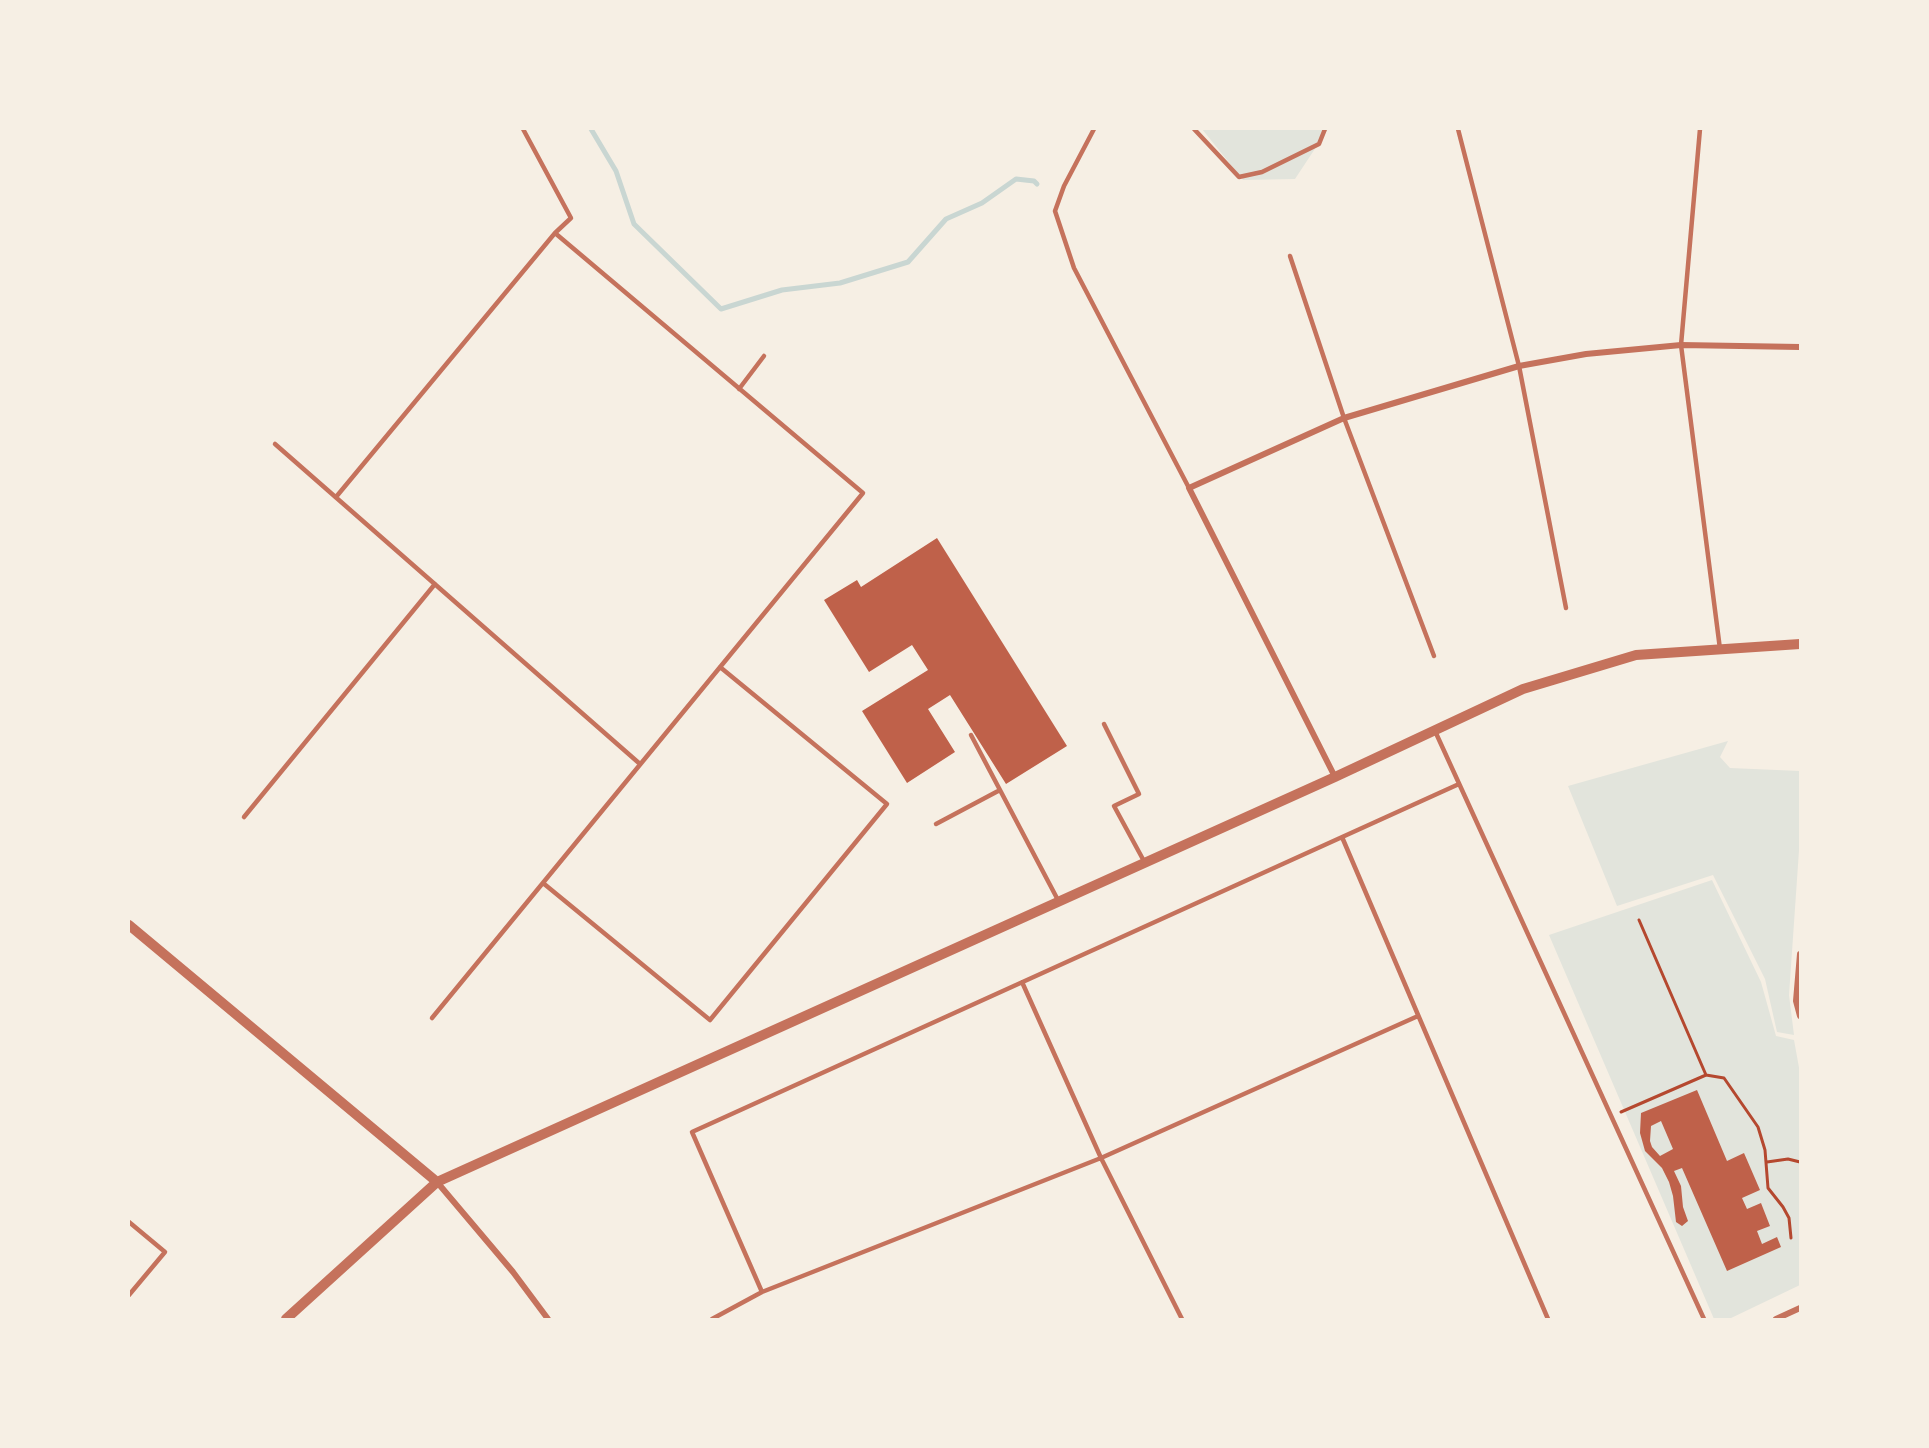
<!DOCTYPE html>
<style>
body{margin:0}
#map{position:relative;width:1929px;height:1448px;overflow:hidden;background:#f6efe4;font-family:Arial,sans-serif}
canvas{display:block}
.frame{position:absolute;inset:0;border:130px solid #f6efe4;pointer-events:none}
</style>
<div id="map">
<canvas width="1929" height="1448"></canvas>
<div class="frame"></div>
</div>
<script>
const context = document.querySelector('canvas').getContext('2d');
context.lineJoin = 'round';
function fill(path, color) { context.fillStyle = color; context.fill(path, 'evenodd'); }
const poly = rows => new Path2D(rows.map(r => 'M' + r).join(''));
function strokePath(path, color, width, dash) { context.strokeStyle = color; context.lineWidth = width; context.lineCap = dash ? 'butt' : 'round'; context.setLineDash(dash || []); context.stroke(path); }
const green = poly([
 [1202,129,1328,129,1295,179,1243,180],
 [1728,741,1720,757,1730,768,1800,771,1800,836,1789,995,1794,1035,1777,1032,1765,979,1713,875,1617,906,1568,786],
 [1712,880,1761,982,1776,1036,1794,1040,1800,1073,1800,1285,1729,1319,1714,1319,1549,935]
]);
const stream = poly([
 [591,129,616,171,634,224,721,309,782,290,840,283,908,262,946,219,982,203,1016,179,1034,181,1037,184]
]);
const building = poly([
 [937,538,1067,746,1006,784,950,695,928,709,955,752,907,783,862,711,928,670,912,645,869,672,824,600,857,580,861,587],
 [1697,1090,1727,1161,1744,1153,1760,1190,1742,1198,1747,1209,1761,1203,1770,1226,1757,1231,1762,1244,1777,1237,1781,1247,1727,1271,1682,1168,1674,1171,1681,1186,1683,1207,1688,1221,1682,1226,1676,1222,1673,1196,1669,1182,1662,1168,1645,1151,1640,1133,1641,1113],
 [1661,1121,1673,1149,1660,1156,1652,1147,1650,1141,1651,1126]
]);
const path = poly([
 [1639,920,1706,1075],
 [1621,1112,1706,1075,1724,1078,1758,1127,1765,1150,1768,1188,1783,1207,1789,1218,1791,1238],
 [1767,1162,1788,1159,1800,1162]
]);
const service = poly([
 [523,129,571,218,555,233],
 [1094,129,1064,186,1055,211,1074,268,1189,488],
 [1194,129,1239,177,1262,172,1319,144,1325,129],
 [1458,129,1519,366,1566,608],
 [1700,129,1681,345,1720,649],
 [1290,256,1344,418,1434,656],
 [739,389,764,356],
 [275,444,640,764],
 [336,497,555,233,863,493,432,1018],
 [1104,724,1139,794,1114,806,1145,863],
 [1435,731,1704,1319],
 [971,735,1059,902],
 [244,817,435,584],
 [936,824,1000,790],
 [1342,837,1548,1319],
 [543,883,710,1020,887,804,720,667],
 [1022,982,1101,1158,1182,1319],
 [129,1222,165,1252,129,1295],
 [762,1292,692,1132,1459,784],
 [712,1319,762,1292,1101,1158,1418,1016]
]);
const minor = poly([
 [1335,777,1189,488,1344,418,1519,366,1586,354,1681,345,1800,347],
 [1800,954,1796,1001,1800,1016],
 [437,1182,513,1272,548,1319],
 [1776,1319,1800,1308]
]);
const tertiary = poly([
 [129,925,437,1182],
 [286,1319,437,1182,1335,777,1523,689,1636,655,1800,644]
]);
fill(green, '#e2e4dc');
strokePath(stream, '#c9d6d2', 5);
fill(building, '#bf614a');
strokePath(path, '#b5482f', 3);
strokePath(service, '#c5725c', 4.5);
strokePath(minor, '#c5725c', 6);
strokePath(tertiary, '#c5725c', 10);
</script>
